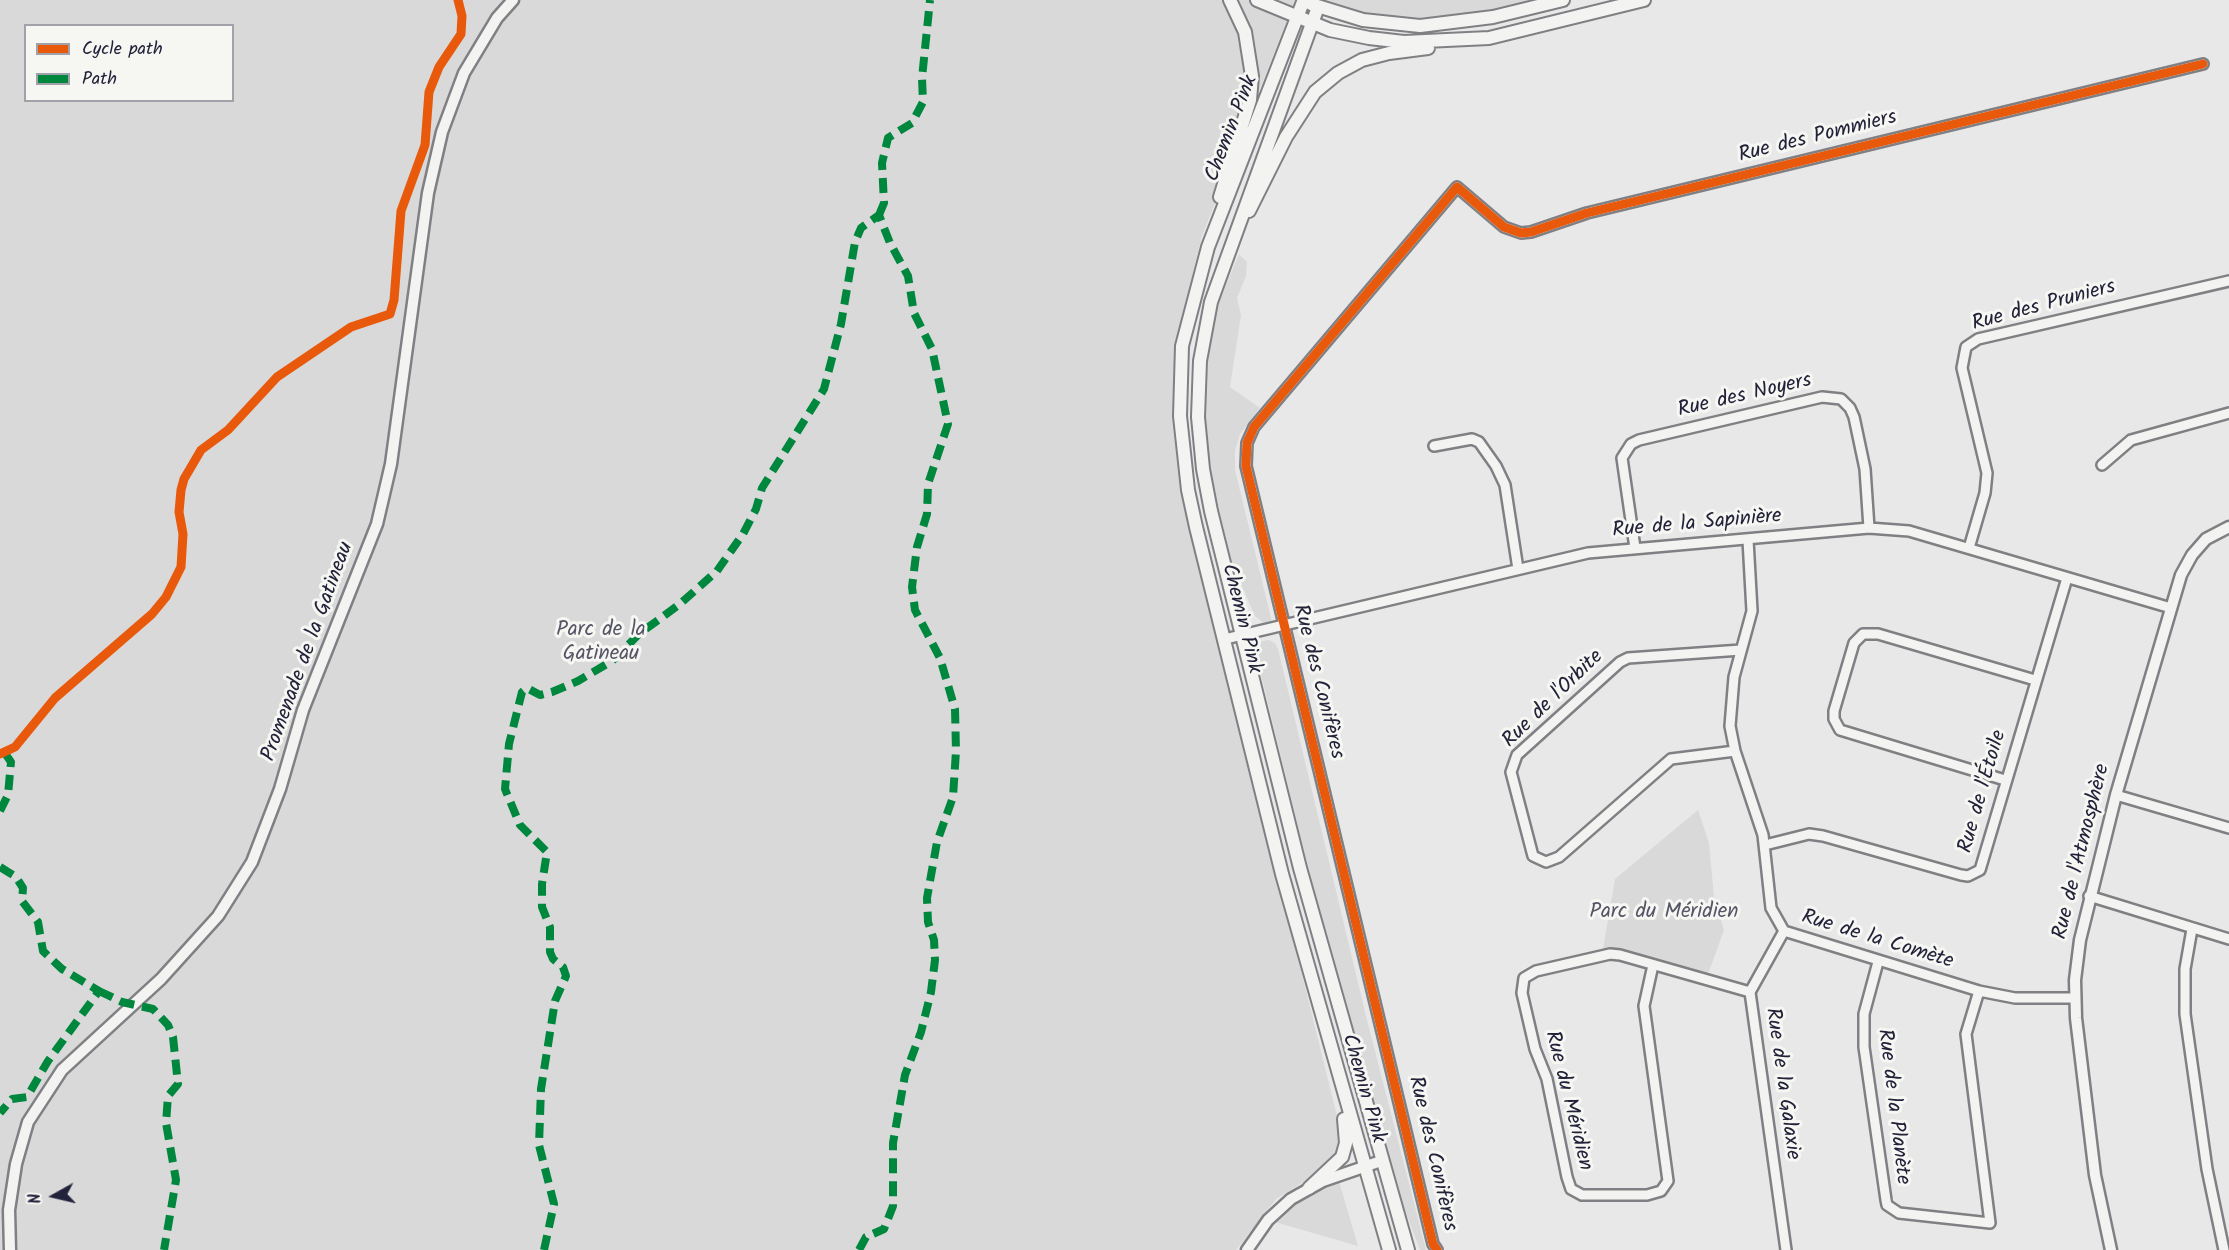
<!DOCTYPE html>
<meta charset="utf-8">
<style>
body{margin:0}
#map{position:relative;width:2229px;height:1250px;overflow:hidden;background:#e8e8e8;font-family:Kalam,sans-serif}
canvas{display:block}
.legend{position:absolute;left:24px;top:24px;width:210px;height:78px;box-sizing:border-box;background:#f6f6f2;border:2px solid #a1a1a9;margin:0;padding:8px 10px;list-style:none;font-size:18px;color:#22223b}
.legend li{display:flex;align-items:center;gap:12px;height:30px}
.legend b{width:30px;border:2px solid #a1a1a9}
.north{position:absolute;left:24px;top:1166px;width:60px;height:60px;-webkit-text-stroke:4px #f6f6f2;paint-order:stroke;rotate:262deg;font-size:16px;font-weight:700;line-height:24px;text-align:center;color:#22223b}
.north::after{content:'';display:block;margin:auto;width:21px;height:27px;background:#22223b;clip-path:polygon(50% 0,100% 100%,50% 72%,0 100%)}
</style>
<div id="map">
<canvas width="2229" height="1250"></canvas>
<ul class="legend">
<li><b style="height:8px;background:#e8590c"></b>Cycle path</li>
<li><b style="height:8px;background:#00873e"></b>Path</li>
</ul>
<div class="north">N</div>
</div>
<script>
const context = document.querySelector('canvas').getContext('2d');
context.lineJoin = 'round';
function fill(path, color) { context.fillStyle = color; context.fill(path, 'evenodd'); }
const poly = rows => new Path2D(rows.map(r => 'M' + r).join(''));
function strokePath(path, color, width, dash) { context.strokeStyle = color; context.lineWidth = width; context.lineCap = dash ? 'butt' : 'round'; context.setLineDash(dash || []); context.stroke(path); }
function write(font, color, halo, rows, align = 'center') {
  context.font = font + ' Kalam,sans-serif'; context.lineWidth = 6; context.setLineDash([]); context.textBaseline = 'middle'; context.strokeStyle = halo; context.fillStyle = color; for (const [text, x, y, turn = 0] of rows) {
    context.save(); context.translate(x, y); context.rotate((+turn || 0) * Math.PI / 180); context.textAlign = isNaN(turn) ? turn : align; if (halo) context.strokeText(text, 0, 0); context.fillText(text, 0, 0); context.restore();
  }
}
const green = poly([
 [0,0,1295,0,1202,236,1179,329,1174,372,1174,404,1181,482,1192,530,1340,1128,1339,1143,1335,1156,1321,1171,1276,1199,1236,1250,0,1250],
 [26,26,232,26,232,100,26,100],
 [1318,0,1537,0,1466,15,1419,19,1374,15],
 [1239,254,1247,262,1246,276,1237,298,1241,315,1230,387,1260,408,1240,434,1235,451,1235,470,1272,622,1265,624,1255,616,1232,564,1208,463,1203,405,1212,329,1219,302],
 [1269,640,1275,643,1278,649,1366,1016,1426,1250,1420,1250,1401,1200,1374,1111,1320,916,1256,654,1256,646,1262,641],
 [1698,810,1709,843,1714,897,1724,930,1706,980,1602,955,1615,879],
 [1337,1175,1358,1246,1268,1220]
]);
const minor = poly([
 [1434,446,1472,439,1479,442,1496,466,1505,485,1518,569],
 [2102,465,2131,440,2229,413],
 [1748,540,1752,611,1734,677,1730,726,1735,751,1763,835,1771,908,1784,931,1979,991,2015,998,2074,998],
 [1635,548,1622,458,1631,444,1639,440,1822,397,1841,399,1850,408,1854,417,1865,469,1869,528],
 [1969,548,1985,493,1987,473,1962,368,1966,347,1978,339,2229,281],
 [1225,639,1588,553,1869,528,1909,531,2171,608],
 [1735,751,1671,759,1559,857,1546,862,1533,856,1511,772,1517,755,1620,662,1628,658,1741,650],
 [2005,780,1840,730,1834,719,1834,711,1854,643,1863,634,1878,634,2035,680],
 [2116,795,2229,828],
 [1765,845,1809,834,1823,836,1961,875,1968,876,1980,870,2067,578],
 [2089,896,2229,939],
 [2192,929,2185,969,2185,1014,2207,1169,2224,1250],
 [1784,931,1750,992,1786,1250],
 [1878,962,1864,1014,1864,1047,1886,1200,1887,1205,1899,1213,1990,1223,1966,1034,1979,991],
 [1653,965,1644,1006,1668,1181,1661,1191,1647,1195,1582,1195,1571,1189,1567,1177,1547,1079,1535,1049,1522,993,1524,978,1536,971,1610,954,1620,955,1750,992],
 [1437,1250,1433,1244,1246,466,1247,443,1254,427,1457,187,1504,227,1521,233,1531,232,1587,213,2203,64]
]);
const tertiary = poly([
 [10,1250,9,1210,16,1164,28,1122,62,1070,161,979,218,916,252,862,280,789,303,710,377,524,391,464,428,193,442,132,464,73,497,18,513,0],
 [1247,1250,1268,1220,1291,1199,1323,1181,1381,1161],
 [2111,1250,2095,1175,2076,1018,2075,980,2080,940,2116,795,2181,575,2192,555,2206,539,2229,527]
]);
const secondary = poly([
 [1257,0,1330,30,1369,38,1404,42,1489,38,1644,0],
 [1303,2,1208,247,1182,346,1180,416,1188,490,1196,527,1282,874,1389,1250],
 [1311,4,1363,20,1420,26,1493,17,1563,0],
 [1318,7,1211,302,1200,361,1198,417,1203,469,1211,511,1300,868,1408,1250],
 [1220,197,1250,100,1252,76,1245,32,1230,0],
 [1249,211,1286,137,1315,92,1338,73,1362,60,1389,53,1428,48],
 [1309,1188,1342,1157,1346,1143,1344,1119]
]);
const quiet = poly([
 [879,215,884,203,882,163,888,138,912,123,923,102,922,78,930,0],
 [0,811,8,795,11,762,2,749],
 [0,867,16,877,23,888,22,901,38,922,43,951,62,969,99,991,48,1061,27,1097,12,1099,0,1113],
 [99,991,122,1002,153,1009,168,1025,173,1037,178,1084,168,1096,166,1123,176,1180,164,1250],
 [544,1250,554,1204,539,1145,541,1089,555,1001,566,976,563,967,553,959,550,952,550,927,542,907,542,884,547,852,520,825,505,789,509,744,522,692,527,688,540,695,552,692,578,681,612,661,639,634,680,604,717,571,743,534,756,509,762,488,824,389,841,324,855,242,861,228,879,215,890,243,908,276,914,313,932,349,948,424,928,484,927,514,917,547,912,587,915,610,940,658,955,709,956,751,953,797,937,842,927,898,928,922,934,940,935,960,931,992,921,1032,905,1075,893,1143,893,1206,884,1229,866,1237,859,1250]
]);
const cycleway = poly([
 [0,754,15,747,55,698,152,614,166,597,181,567,183,534,179,512,181,490,184,479,201,450,228,430,277,377,351,327,390,314,394,300,401,211,425,145,429,92,439,67,461,34,462,16,458,0],
 [1437,1250,1433,1244,1246,466,1247,443,1254,427,1457,187,1504,227,1521,233,1531,232,1587,213,2203,64]
]);
const streetNames = [
 ["Chemin Pink",1233,129,-69],
 ["Rue des Pommiers",1818,138,-14],
 ["Rue des Pruniers",2044,307,-15],
 ["Rue des Noyers",1745,397,-13],
 ["Rue de la Sapinière",1697,525,-5],
 ["Chemin Pink",1240,619,76],
 ["Promenade de la Gatineau",309,652,-70],
 ["Rue des Conifères",1317,682,76],
 ["Rue de l'Orbite",1554,700,-44],
 ["Rue de l'Étoile",1984,792,-74],
 ["Rue de l'Atmosphère",2083,852,-76],
 ["Rue de la Comète",1877,941,17],
 ["Rue de la Galaxie",1781,1084,82],
 ["Chemin Pink",1362,1089,74],
 ["Rue du Méridien",1567,1101,76],
 ["Rue de la Planète",1892,1107,83],
 ["Rue des Conifères",1431,1154,77]
];
const parkNames = [
 ["Parc de la",601,631],
 ["Gatineau",601,655],
 ["Parc du Méridien",1664,913]
];
fill(green, '#d9d9da');
strokePath(minor, '#808084', 14);
strokePath(tertiary, '#808084', 15);
strokePath(secondary, '#808084', 16);
strokePath(minor, '#f3f3f1', 9);
strokePath(tertiary, '#f3f3f1', 10);
strokePath(secondary, '#f3f3f1', 12);
strokePath(quiet, '#00873e', 8, [15, 8]);
strokePath(cycleway, '#e8590c', 9);
write('21px', '#22223b', '#f6f6f2', streetNames);
write('21px', '#555567', '#f6f6f2', parkNames);
</script>
